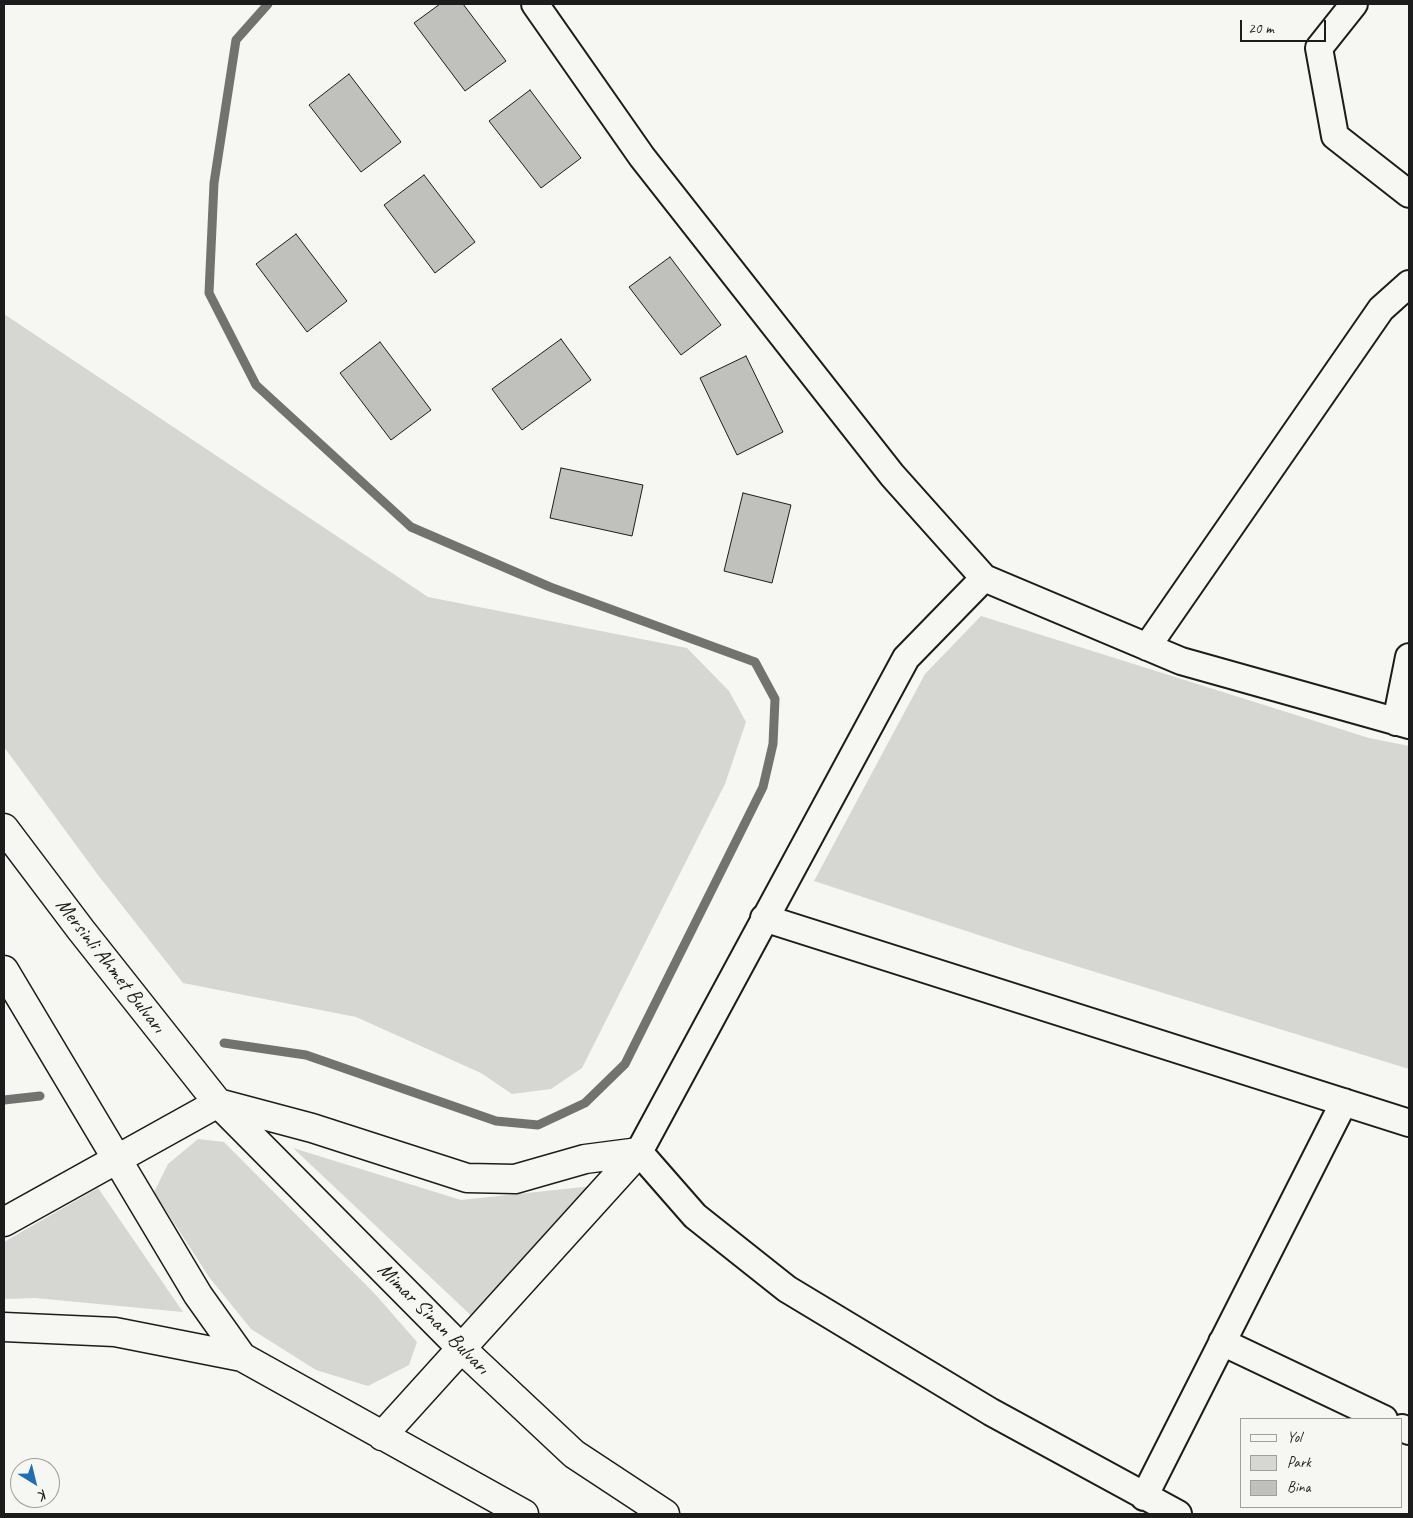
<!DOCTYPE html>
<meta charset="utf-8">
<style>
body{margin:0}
#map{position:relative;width:1413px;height:1518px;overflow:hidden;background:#f6f6f2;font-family:Caveat,sans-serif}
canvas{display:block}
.frame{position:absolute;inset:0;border:5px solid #1c1c1c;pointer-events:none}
.legend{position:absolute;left:1240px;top:1418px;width:162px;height:90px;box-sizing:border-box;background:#f6f6f2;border:1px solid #9f9f9c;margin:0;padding:6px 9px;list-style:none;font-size:15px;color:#1c1c1c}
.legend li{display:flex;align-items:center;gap:10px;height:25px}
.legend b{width:25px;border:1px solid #9f9f9c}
.north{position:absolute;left:10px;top:1458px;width:50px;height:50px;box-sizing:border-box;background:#f6f6f2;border:1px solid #9f9f9c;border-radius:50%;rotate:144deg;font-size:14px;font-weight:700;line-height:20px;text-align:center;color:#1c1c1c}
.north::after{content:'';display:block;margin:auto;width:18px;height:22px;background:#1f6fb2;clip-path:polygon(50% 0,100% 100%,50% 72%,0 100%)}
.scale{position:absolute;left:1240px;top:20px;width:86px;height:22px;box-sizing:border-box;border:2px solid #1c1c1c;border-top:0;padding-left:6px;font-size:15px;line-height:18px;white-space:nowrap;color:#1c1c1c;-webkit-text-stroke:4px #f6f6f2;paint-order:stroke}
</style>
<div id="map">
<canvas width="1413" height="1518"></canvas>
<div class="frame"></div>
<ul class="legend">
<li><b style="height:6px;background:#f6f6f2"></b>Yol</li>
<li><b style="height:14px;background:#d6d6d2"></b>Park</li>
<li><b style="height:14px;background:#c0c0bd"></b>Bina</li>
</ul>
<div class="north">K</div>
<div class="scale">20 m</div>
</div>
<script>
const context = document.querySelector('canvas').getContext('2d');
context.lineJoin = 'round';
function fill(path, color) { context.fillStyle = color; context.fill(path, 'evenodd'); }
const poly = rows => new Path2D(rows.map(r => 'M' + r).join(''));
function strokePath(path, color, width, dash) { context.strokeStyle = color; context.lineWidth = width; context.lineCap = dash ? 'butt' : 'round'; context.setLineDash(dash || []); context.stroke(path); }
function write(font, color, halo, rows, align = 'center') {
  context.font = font + ' Caveat,sans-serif'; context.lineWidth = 4; context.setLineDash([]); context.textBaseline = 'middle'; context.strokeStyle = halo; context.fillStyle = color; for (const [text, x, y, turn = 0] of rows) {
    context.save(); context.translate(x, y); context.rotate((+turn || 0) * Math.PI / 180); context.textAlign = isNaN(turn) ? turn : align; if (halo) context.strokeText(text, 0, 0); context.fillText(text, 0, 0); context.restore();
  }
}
const green = poly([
 [4,314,428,597,687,648,729,691,746,722,725,784,582,1068,551,1089,512,1094,481,1073,356,1017,183,983,98,875,4,747],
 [981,616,1369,738,1409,746,1409,1069,1021,949,814,881,925,674],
 [198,1139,224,1142,375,1294,417,1342,409,1365,368,1386,316,1370,251,1329,209,1277,154,1192,168,1164],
 [293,1148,461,1200,593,1186,477,1321],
 [98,1188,183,1312,35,1298,4,1299,4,1242]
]);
const stream = poly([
 [224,1043,306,1055,496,1121,538,1125,585,1103,625,1064,763,787,773,744,775,699,755,662,550,587,411,527,256,385,209,293,214,183,236,40,268,4],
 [4,1100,40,1096]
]);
const building = poly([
 [440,4,463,4,506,61,465,91,414,23,440,4],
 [349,74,401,142,361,172,309,105,349,74],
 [530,90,581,158,541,188,489,121,530,90],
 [424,175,475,242,435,273,384,205,424,175],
 [296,234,347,301,307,332,256,264,296,234],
 [670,257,721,325,681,355,629,287,670,257],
 [561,339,591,380,522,430,492,389,561,339],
 [380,342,431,410,391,440,340,373,380,342],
 [746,356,783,432,737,455,700,378,746,356],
 [561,468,643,485,632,536,550,518,561,468],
 [743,493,791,505,772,583,724,571,743,493]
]);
const minor = poly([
 [535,4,642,157,892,475,984,578,1181,661,1409,725],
 [1354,4,1319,48,1335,136,1409,194],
 [984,578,906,658,639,1152,695,1216,787,1289,991,1412,1178,1514],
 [1147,647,1381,309,1409,284],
 [1396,722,1409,657],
 [764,918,1409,1123],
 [1222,1342,1384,1419],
 [1402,1428,1409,1431],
 [1144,1497,1344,1102]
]);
const secondary = poly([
 [4,828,81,930,218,1103,463,1350,574,1454,665,1514],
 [4,970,198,1295,242,1357,524,1514],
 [4,1222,218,1103,312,1128,467,1178,515,1179,585,1159,639,1152],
 [4,1327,115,1332,242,1357],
 [382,1436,639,1152]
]);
const streetNames = [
 ["Mersinli Ahmet Bulvarı",110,966,52],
 ["Mimar Sinan Bulvarı",433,1319,45]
];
fill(green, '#d6d6d2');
strokePath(stream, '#727271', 9);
fill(building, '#c0c0bd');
strokePath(building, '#1c1c1c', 1);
strokePath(minor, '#1c1c1c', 30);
strokePath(secondary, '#1c1c1c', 31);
strokePath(minor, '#f6f6f2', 26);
strokePath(secondary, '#f6f6f2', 28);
write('21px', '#1c1c1c', '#f6f6f2', streetNames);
</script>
